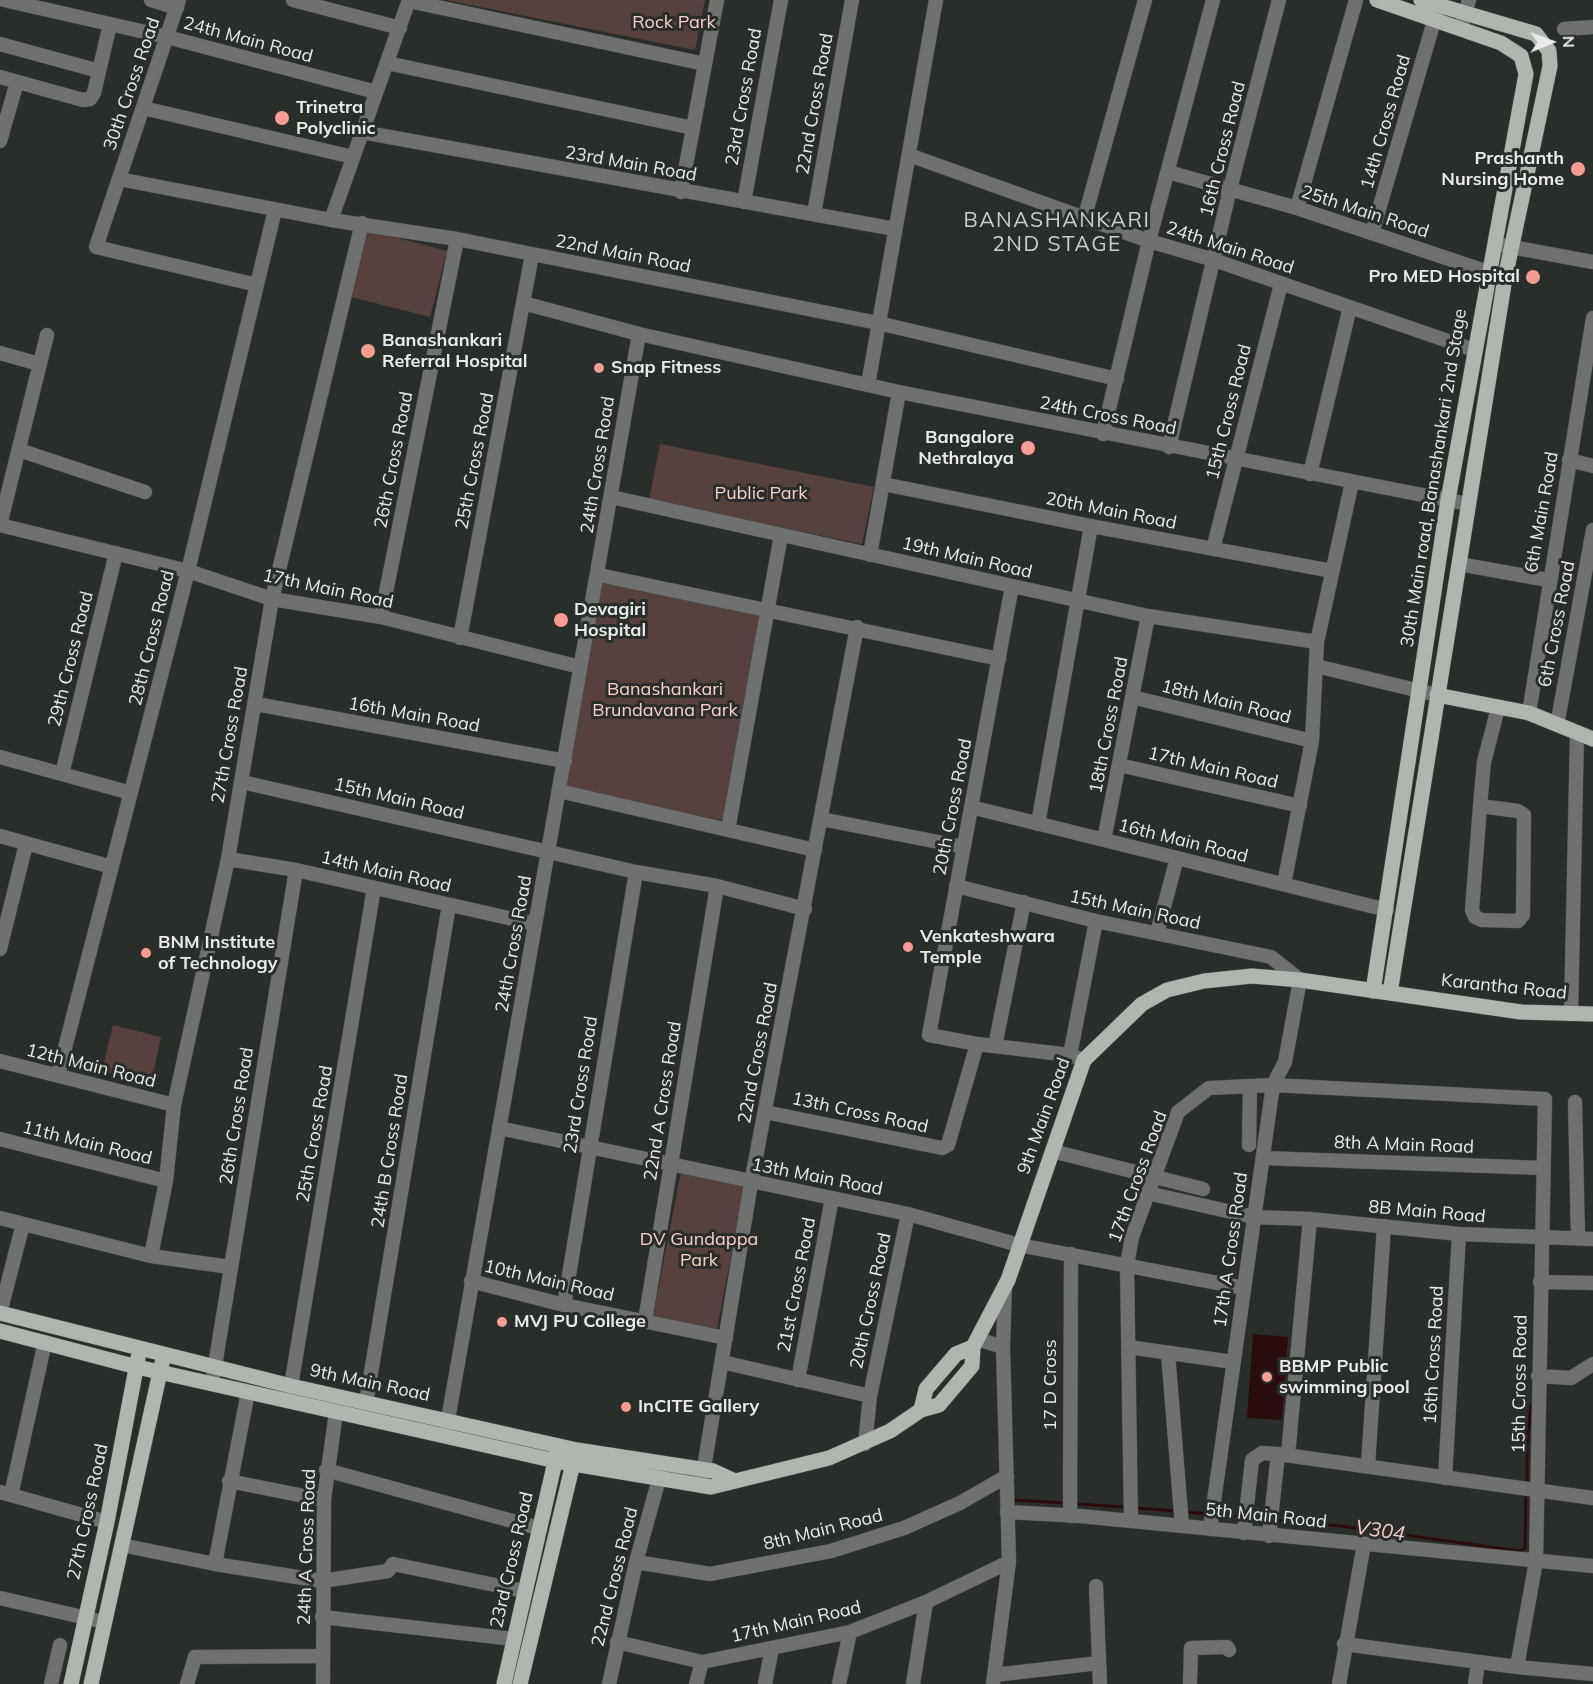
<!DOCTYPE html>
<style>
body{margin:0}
#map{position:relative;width:1593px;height:1684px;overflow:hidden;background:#2a2e2a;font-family:Mulish,sans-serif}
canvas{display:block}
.north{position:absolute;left:1521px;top:12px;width:60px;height:60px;-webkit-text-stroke:4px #2a2e2a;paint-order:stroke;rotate:89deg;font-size:16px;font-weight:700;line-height:24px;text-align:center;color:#e8ebe8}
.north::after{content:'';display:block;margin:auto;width:21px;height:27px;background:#e8ebe8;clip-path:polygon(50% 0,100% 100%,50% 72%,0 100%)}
</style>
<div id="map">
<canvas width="1593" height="1684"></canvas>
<div class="north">N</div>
</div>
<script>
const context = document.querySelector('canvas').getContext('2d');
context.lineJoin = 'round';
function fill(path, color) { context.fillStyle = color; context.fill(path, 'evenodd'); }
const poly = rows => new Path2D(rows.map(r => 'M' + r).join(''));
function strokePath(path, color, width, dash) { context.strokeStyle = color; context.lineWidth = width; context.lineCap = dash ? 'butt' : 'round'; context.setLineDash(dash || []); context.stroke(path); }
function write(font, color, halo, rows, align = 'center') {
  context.font = font + ' Mulish,sans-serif'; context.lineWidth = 6; context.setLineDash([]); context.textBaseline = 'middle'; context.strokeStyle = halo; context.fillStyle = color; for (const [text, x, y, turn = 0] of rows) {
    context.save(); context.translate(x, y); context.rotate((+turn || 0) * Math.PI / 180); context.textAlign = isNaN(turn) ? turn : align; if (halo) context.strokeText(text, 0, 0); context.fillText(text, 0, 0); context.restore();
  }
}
const green = poly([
 [446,0,705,0,695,50],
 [368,230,447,251,430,317,351,297],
 [660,444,874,487,862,544,649,500],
 [603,579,767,611,726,821,562,789],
 [113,1025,161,1037,151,1083,102,1071],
 [681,1171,745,1184,717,1329,653,1317]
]);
const water = poly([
 [1253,1334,1288,1337,1282,1420,1247,1418]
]);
const stream = poly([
 [1527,1486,1527,1444,1531,1405,1535,1401],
 [1014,1500,1066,1503],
 [1075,1504,1126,1507],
 [1135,1508,1176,1511],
 [1186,1512,1209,1514],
 [1216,1514,1242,1517],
 [1249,1517,1266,1519],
 [1276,1520,1340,1526,1520,1551,1525,1548,1526,1492]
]);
const minor = poly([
 [4,0,167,37,376,92],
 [151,0,177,8],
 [179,0,96,247,257,285],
 [293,0,400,28],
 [409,1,705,64],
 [1462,24,1469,0],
 [1564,29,1593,27],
 [0,44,99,71],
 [387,63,693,128],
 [0,77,83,100,90,99,94,93,110,24],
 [143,108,353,157],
 [362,132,895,229],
 [0,141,17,82],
 [909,155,1149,241,1214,260,1474,350],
 [1168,172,1297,208,1488,272],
 [119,179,331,220,457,239,878,323,1117,379],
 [681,192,717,0],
 [744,202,781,0],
 [1297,208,1356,0],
 [814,214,852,0],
 [1085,216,1145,0],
 [331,220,409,0],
 [1372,233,1437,11],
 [1501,245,1593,262],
 [523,303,639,334],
 [47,335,0,525,188,571,272,599,381,617,580,667],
 [0,353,39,364],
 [868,385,936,0],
 [1103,434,1149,241,1213,0],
 [1169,447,1230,189,1279,0],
 [19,450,145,492],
 [1569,460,1593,466],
 [1310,474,1350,307],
 [883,484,1091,526,1332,571],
 [611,497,1148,616,1317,642],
 [1213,549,1281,284],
 [870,555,899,392],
 [1459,564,1548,580],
 [599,575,999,659],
 [1012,586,929,1035,977,1044,1070,1055,1084,1060],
 [381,617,457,239],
 [460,638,532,255],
 [1316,666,1437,695],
 [1132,697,1312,741],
 [256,704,565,761],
 [1529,713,1593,318],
 [1557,725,1593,530],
 [0,757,131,793],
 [1119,765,1300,806],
 [62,774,116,553],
 [242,782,636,872,717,886,805,909],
 [559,791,815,850],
 [1480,806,1518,811,1524,815,1523,915,1518,921,1482,920,1475,917,1472,910,1480,806,1484,762,1498,708],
 [971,807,1387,910],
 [821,819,964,847],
 [1038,824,1091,526],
 [728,830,781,535],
 [0,836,112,867],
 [1104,840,1148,616],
 [228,859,296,870,535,924],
 [1284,884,1312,741,1317,642,1352,482],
 [956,886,1096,921,1271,957,1300,980,1285,1062,1273,1085,1210,1529],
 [1157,933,1177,858],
 [0,949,26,844],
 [1571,1014,1577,734],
 [995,1046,1024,902],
 [1070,1055,1096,921],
 [0,1061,174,1105],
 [58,1075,188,571,275,210],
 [1575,1102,1578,1238],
 [765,1112,942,1148,948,1145,977,1044],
 [499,1128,908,1214,1019,1245,1244,1288],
 [0,1139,166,1181],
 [1249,1145,1250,1086],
 [1052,1151,1203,1189],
 [1263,1158,1544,1168],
 [1147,1193,1254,1217,1310,1219,1459,1234,1593,1239],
 [0,1218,151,1256,230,1267],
 [151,1256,166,1181,174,1105,228,859,272,599,362,223],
 [471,1281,564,1305,726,1338],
 [1540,1282,1593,1283],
 [564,1305,636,872],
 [0,1313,23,1224],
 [645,1321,717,886],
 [977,1339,1003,1347],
 [1128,1347,1233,1362],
 [1168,1353,1182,1526],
 [722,1362,870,1396],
 [1538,1376,1571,1378,1593,1364],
 [798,1380,832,1198],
 [212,1384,296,870],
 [291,1386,374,888],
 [366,1403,449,905],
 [446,1431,639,334,899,392,1468,504],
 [865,1444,870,1396,908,1214],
 [1288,1455,1310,1219],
 [1368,1465,1384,1226],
 [326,1470,538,1528],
 [1445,1478,1459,1234],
 [229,1481,324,1500],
 [701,1486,751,1183,857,627],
 [0,1492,107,1522],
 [11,1495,45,1342],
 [1007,1512,1080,1516,1593,1566],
 [1070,1516,1071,1254],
 [1131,1521,1127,1265,1132,1237,1178,1112,1209,1088,1273,1085,1545,1099,1536,1561,1517,1667],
 [1244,1533,1252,1460,1262,1453,1278,1454],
 [1269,1536,1278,1454,1593,1498],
 [121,1545,215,1564,322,1581,388,1571,393,1564,524,1591],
 [636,1562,710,1574,831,1551,904,1528,960,1503,1007,1476],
 [215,1564,248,1392],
 [1096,1586,1100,1684],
 [0,1598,104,1622],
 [322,1617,514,1639],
 [617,1642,702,1662,850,1632,926,1602,1009,1562],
 [1344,1644,1517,1667,1593,1674],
 [994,1675,1099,1663],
 [51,1684,60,1645],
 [187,1684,195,1657,323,1656],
 [323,1684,324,1500,336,1412],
 [609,1684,636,1562,659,1479],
 [696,1684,702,1662],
 [765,1684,772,1648],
 [839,1684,850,1632],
 [913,1684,926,1602],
 [993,1684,1009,1562,1003,1347,1005,1285],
 [1190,1684,1191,1648,1227,1647,1229,1650],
 [1339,1684,1364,1544],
 [1475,1684,1478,1662]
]);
const major = poly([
 [1437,695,1529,713,1593,739],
 [1373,991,1448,500,1526,74,1521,56,1501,43,1377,0],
 [1390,993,1505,278,1550,66,1549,51,1536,34,1421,0],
 [0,1313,291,1386,577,1450,713,1471,733,1480],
 [0,1331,137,1367,556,1461,711,1487,829,1458,890,1431,921,1410,939,1405,972,1366,973,1347,1008,1280,1084,1060,1142,1004,1167,990,1204,981,1252,976,1300,980,1521,1012,1593,1014],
 [921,1410,926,1389,956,1354,973,1347],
 [71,1684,107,1522,138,1358],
 [91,1684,162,1363],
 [504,1684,557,1453],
 [520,1684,575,1455]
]);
const markers = [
 [282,118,8,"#f59c93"],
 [1578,169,8,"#f59c93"],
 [1533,277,8,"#f59c93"],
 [368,351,8,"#f59c93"],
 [599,368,6,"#f59c93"],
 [1028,448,8,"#f59c93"],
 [561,620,8,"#f59c93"],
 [908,947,6,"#f59c93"],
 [146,953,6,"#f59c93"],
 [502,1322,6,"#f59c93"],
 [1267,1377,6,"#f59c93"],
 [626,1407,6,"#f59c93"]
];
const parkNames = [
 ["Rock Park",674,23],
 ["Public Park",761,494],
 ["Banashankari",665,690],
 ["Brundavana Park",665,711],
 ["DV Gundappa",699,1240],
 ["Park",699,1261]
];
const streetNames = [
 ["24th Main Road",248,40,15],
 ["30th Cross Road",132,84,-71],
 ["23rd Cross Road",744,97,-80],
 ["22nd Cross Road",815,104,-80],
 ["14th Cross Road",1386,122,-74],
 ["16th Cross Road",1223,149,-76],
 ["23rd Main Road",631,164,10],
 ["25th Main Road",1365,212,18],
 ["24th Main Road",1230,248,18],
 ["22nd Main Road",623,254,11],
 ["15th Cross Road",1229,412,-76],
 ["24th Cross Road",1108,416,11],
 ["26th Cross Road",394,460,-79],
 ["25th Cross Road",475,461,-79],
 ["24th Cross Road",598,465,-81],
 ["30th Main road, Banashankari 2nd Stage",1434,478,-81],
 ["20th Main Road",1111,511,11],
 ["6th Main Road",1542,512,-80],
 ["19th Main Road",967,558,13],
 ["17th Main Road",328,589,12],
 ["6th Cross Road",1557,624,-79],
 ["28th Cross Road",152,638,-76],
 ["29th Cross Road",71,659,-76],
 ["18th Main Road",1226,702,14],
 ["16th Main Road",414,715,10],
 ["18th Cross Road",1109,725,-79],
 ["27th Cross Road",230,735,-80],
 ["17th Main Road",1213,768,13],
 ["15th Main Road",399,799,13],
 ["20th Cross Road",953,807,-79],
 ["16th Main Road",1183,841,14],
 ["14th Main Road",386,872,13],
 ["15th Main Road",1135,910,12],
 ["24th Cross Road",514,944,-80],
 ["Karantha Road",1504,987,6],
 ["22nd Cross Road",758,1053,-79],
 ["12th Main Road",91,1066,14],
 ["23rd Cross Road",581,1085,-81],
 ["22nd A Cross Road",663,1101,-81],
 ["13th Cross Road",860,1113,12],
 ["26th Cross Road",237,1116,-81],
 ["9th Main Road",1044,1116,-70],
 ["25th Cross Road",315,1134,-80],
 ["11th Main Road",87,1143,14],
 ["8th A Main Road",1404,1145,2],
 ["24th B Cross Road",390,1151,-81],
 ["13th Main Road",817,1177,11],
 ["17th Cross Road",1138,1177,-70],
 ["8B Main Road",1427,1212,5],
 ["17th A Cross Road",1231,1250,-82],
 ["10th Main Road",549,1281,13],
 ["21st Cross Road",797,1285,-79],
 ["20th Cross Road",871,1301,-78],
 ["16th Cross Road",1434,1355,-87],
 ["9th Main Road",370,1383,12],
 ["15th Cross Road",1520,1384,-89],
 ["17 D Cross",1051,1385,-90],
 ["27th Cross Road",88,1512,-78],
 ["5th Main Road",1266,1516,6],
 ["8th Main Road",823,1530,-14],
 ["24th A Cross Road",307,1547,-88],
 ["23rd Cross Road",512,1560,-77],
 ["22nd Cross Road",615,1577,-76],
 ["17th Main Road",796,1622,-13]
];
const poiNames = [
 ["Trinetra",296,108],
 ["Polyclinic",296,129],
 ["Prashanth",1564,159,"right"],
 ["Nursing Home",1564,180,"right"],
 ["Pro MED Hospital",1520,277,"right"],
 ["Banashankari",382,341],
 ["Referral Hospital",382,362],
 ["Snap Fitness",611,368],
 ["Bangalore",1014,438,"right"],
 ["Nethralaya",1014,459,"right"],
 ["Devagiri",574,610],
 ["Hospital",574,631],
 ["Venkateshwara",920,937],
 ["Temple",920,958],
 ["BNM Institute",158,943],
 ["of Technology",158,964],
 ["MVJ PU College",514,1322],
 ["BBMP Public",1279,1367],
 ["swimming pool",1279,1388],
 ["InCITE Gallery",638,1407]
];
const waterNames = [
 ["V304",1380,1531,8]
];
const quarterNames = [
 ["BANASHANKARI",1057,221],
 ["2ND STAGE",1057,245]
];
fill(green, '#57413e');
fill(water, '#290c0b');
strokePath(stream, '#290c0b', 3);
strokePath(minor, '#484c48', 15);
strokePath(major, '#484c48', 16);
strokePath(minor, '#6e716f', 14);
strokePath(major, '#b0b5b0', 15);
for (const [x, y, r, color] of markers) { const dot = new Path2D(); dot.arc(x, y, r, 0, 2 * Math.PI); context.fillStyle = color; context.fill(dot); strokePath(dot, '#2a2e2a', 2); }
write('18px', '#f8cfca', '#2a2e2a', parkNames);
write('18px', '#e8ebe8', '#2a2e2a', streetNames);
write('bold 18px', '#e8ebe8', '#2a2e2a', poiNames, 'left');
write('italic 20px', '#f7cec9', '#2a2e2a', waterNames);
context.letterSpacing = '1.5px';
write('21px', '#cad0cb', '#2a2e2a', quarterNames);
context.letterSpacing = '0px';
</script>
